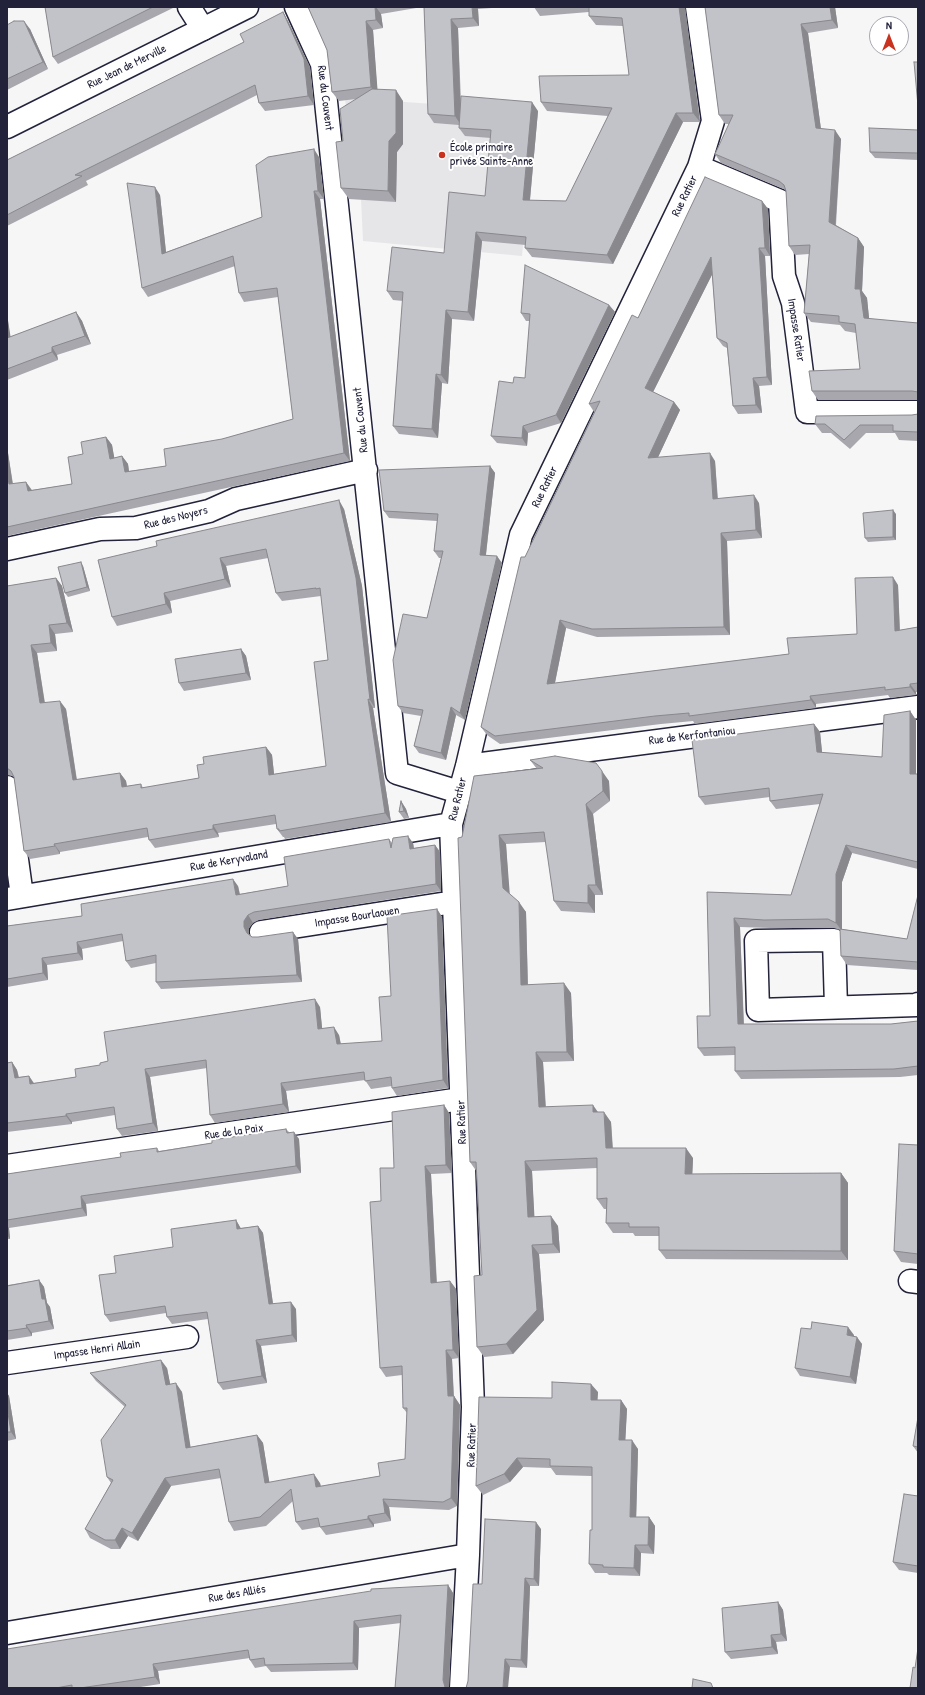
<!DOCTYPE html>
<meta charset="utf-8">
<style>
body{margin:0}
#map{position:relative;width:925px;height:1695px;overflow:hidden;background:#f6f6f7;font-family:"Patrick Hand",sans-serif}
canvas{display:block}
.frame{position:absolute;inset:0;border:8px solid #22223b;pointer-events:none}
.north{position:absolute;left:869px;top:16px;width:40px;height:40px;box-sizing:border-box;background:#fff;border:1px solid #a7a7b1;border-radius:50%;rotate:0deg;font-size:11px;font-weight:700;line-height:16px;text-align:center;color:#22223b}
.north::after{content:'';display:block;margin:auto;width:14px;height:18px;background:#c8321e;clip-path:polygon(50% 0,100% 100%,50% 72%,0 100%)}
</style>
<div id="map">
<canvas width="925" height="1695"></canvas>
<div class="frame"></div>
<div class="north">N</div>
</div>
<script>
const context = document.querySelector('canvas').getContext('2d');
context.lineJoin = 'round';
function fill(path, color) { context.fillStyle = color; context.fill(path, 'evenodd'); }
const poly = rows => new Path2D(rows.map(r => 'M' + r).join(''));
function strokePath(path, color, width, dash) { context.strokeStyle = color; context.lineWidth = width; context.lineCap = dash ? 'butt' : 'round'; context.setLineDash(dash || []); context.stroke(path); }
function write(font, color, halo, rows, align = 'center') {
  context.font = font + ' "Patrick Hand",sans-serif'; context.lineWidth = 4; context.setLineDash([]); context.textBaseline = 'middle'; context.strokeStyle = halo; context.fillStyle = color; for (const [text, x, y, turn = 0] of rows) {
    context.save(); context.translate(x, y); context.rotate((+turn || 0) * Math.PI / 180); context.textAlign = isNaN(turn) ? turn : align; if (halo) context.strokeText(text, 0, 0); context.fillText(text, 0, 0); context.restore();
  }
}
const built = poly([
 [345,98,538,111,526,245,523,245,522,256,363,241,361,199,356,199]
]);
const minor = poly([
 [189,7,203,29],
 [296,7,322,64,397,773,459,792],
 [699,167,780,201,784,276,793,303,807,412,918,412],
 [7,549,100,529,136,528,209,511,236,499,366,470],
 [467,766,918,707],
 [7,787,22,896],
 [7,899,451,824],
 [261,932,454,902],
 [836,1007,834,940,756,941,758,1010,917,1005,918,1004],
 [7,1166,461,1099],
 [910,1281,918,1282],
 [7,1363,187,1337],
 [7,1633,468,1555],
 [461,1688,468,1555,473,1407,451,824,467,766,521,535,699,167,713,121,697,7]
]);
const major = poly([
 [7,127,247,7]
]);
const wall = poly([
 [45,7,172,7,173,8,58,64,53,57],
 [308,7,422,7,381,14,383,28,373,30,377,89,403,101,403,144,397,152,396,202,349,199,341,188,343,141,356,99,339,101,332,92,327,50],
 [424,7,506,7,478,9,479,26,458,28,461,102,538,111,530,200,566,201,608,116,547,111,541,102,629,75,623,26,596,25,589,16,589,12,540,16,534,7,685,7,700,122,683,122,613,264,532,257,525,248,526,245,482,241,474,321,452,319,448,384,442,383,438,438,399,434,393,426,403,301,393,300,387,291,444,253,485,196,491,138,465,136,459,128,459,125,434,123,428,114],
 [705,7,835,7,838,28,808,33,821,129,841,139,836,225,858,238,864,247,862,291,867,298,869,319,918,323,918,400,818,400,812,391,860,369,856,333,845,331,840,325,811,322,804,313,809,254,795,255,789,246,786,190,721,163,715,154,729,124,725,124,719,115],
 [283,12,288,21,310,67,314,105,265,111,259,103,257,95,86,181,88,185,7,226,7,160,244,42],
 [7,25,30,29,48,69,7,90],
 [918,130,918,160,875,158,870,152],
 [319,157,324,199,320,199,350,461,7,536,7,452,8,453,13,484,26,482,32,490,72,484,83,454,106,437,112,445,114,458,122,456,128,464,129,471,166,466,222,439,293,419,278,297,244,302,239,293,235,266,148,297,142,288,160,195,166,252,262,217],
 [762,201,768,209,770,256,765,256,772,385,759,386,762,413,738,414,733,406,727,348,723,346,717,338,712,274,653,392,674,402,680,410,658,457,715,461,718,499,759,503,762,538,727,541,730,635,597,637,566,628,555,683,789,654,857,634,898,585,900,630,918,627,918,692,916,692,916,695,890,698,888,695,816,704,816,708,695,724,693,721,661,724,500,744,487,735,481,727,525,557,594,412,589,404,638,318],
 [609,305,615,312,561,423,528,433,527,446,497,443,491,436,513,383,525,378,530,321,526,321,521,313],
 [76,312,82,321,91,344,57,355,58,360,7,380,7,314,10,337],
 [918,414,918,441,899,440,895,433,866,433,850,449,831,433,822,433,815,424,912,415],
 [490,466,495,473,486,555,502,563,465,720,456,715,446,760,419,753,414,746,421,716,403,713,398,706,427,618,441,558,439,558,434,551,437,521,389,518,384,511],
 [344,509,362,586,375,708,373,708,391,822,285,839,284,837,283,837,277,829,276,824,218,833,219,837,155,848,149,840,148,837,60,852,60,854,30,859,24,851,14,777,12,776,7,775,7,586,56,578,62,586,73,632,55,634,57,651,37,653,45,703,66,709,77,780,120,773,126,781,127,786,141,784,143,788,199,778,204,764,266,747,272,755,274,774,326,766,328,660,321,596,282,601,276,593,268,558,226,566,231,587,170,601,172,613,117,626,112,617,98,560],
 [896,514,896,540,868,542,865,538],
 [83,566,90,591,68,597,65,593],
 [241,649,246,656,251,680,184,691,179,683],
 [910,711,916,720,916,774,918,774,918,869,852,853,842,882,842,929,907,939,918,895,918,970,847,965,841,956,840,930,834,928,770,928,740,927,744,1024,891,1024,918,1021,918,1075,900,1077,741,1079,735,1071,735,1055,704,1056,698,1048,710,1016,707,892,791,895,820,804,776,809,770,801,770,797,705,805,699,797,814,724,820,732,822,753,882,757],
 [530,760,609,781,610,801,593,814,603,895,595,895,595,913,561,911,554,901,546,842,506,844,509,894,526,912,528,985,571,993,574,1061,543,1062,546,1107,598,1112,611,1122,613,1148,693,1158,692,1174,841,1173,848,1183,848,1260,666,1259,659,1250,659,1236,635,1236,633,1233,613,1233,606,1223,607,1209,604,1209,597,1199,597,1168,532,1171,534,1217,558,1226,560,1253,539,1254,544,1320,513,1354,484,1357,477,1347,482,1275,477,1172,470,1162,462,837,537,769],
 [401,801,406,809,409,818,404,819,399,812],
 [389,839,392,843,413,843,414,848,435,845,440,852,441,891,259,920,253,923,249,928,249,934,252,937,298,939,302,982,161,989,156,982,156,963,131,968,126,961,123,941,82,949,83,960,47,965,48,980,7,987,7,926,82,916,238,886,240,894,288,886],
 [437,909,442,917,448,1088,397,1096,392,1088,392,1086,371,1089,365,1080,286,1091,289,1112,215,1123,210,1115,207,1068,150,1077,158,1131,122,1136,117,1129,115,1115,72,1122,72,1124,7,1132,7,1063,12,1062,17,1070,19,1077,29,1076,34,1083,76,1077,108,1061,320,1007,322,1029,339,1035,341,1044,382,1041,391,996],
 [444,1105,449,1113,452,1173,431,1174,437,1283,450,1281,456,1289,459,1358,452,1359,454,1396,460,1405,457,1506,449,1510,389,1507,391,1521,374,1524,374,1527,326,1535,320,1527,302,1530,296,1522,293,1501,266,1526,234,1531,229,1522,221,1478,171,1486,138,1541,128,1536,120,1549,111,1549,90,1538,85,1529,111,1483,107,1477,125,1407,96,1381,90,1373,167,1368,170,1384,182,1392,190,1447,257,1435,263,1443,269,1482,320,1483,321,1486,380,1476,405,1459,407,1413,403,1408,402,1375,386,1377,380,1368,381,1201,394,1168],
 [286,1129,289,1132,299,1139,301,1173,86,1204,87,1216,9,1228,10,1239,7,1239,7,1174,121,1157,157,1148,159,1151,212,1143],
 [918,1145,918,1264,901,1262,894,1251],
 [236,1220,240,1227,241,1228,258,1226,263,1233,273,1304,296,1309,297,1342,261,1346,267,1383,223,1390,218,1383,208,1319,172,1324,167,1317,166,1313,110,1322,105,1315,116,1273,173,1247],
 [39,1280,44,1287,47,1303,50,1307,54,1329,32,1333,32,1336,7,1340,7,1281,8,1285],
 [854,1335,853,1336,862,1344,856,1384,800,1376,795,1368],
 [598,1392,597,1400,621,1400,627,1409,625,1440,638,1449,636,1517,649,1517,655,1526,654,1554,641,1553,640,1576,609,1575,607,1573,595,1573,589,1564,592,1530,592,1476,556,1475,551,1468,523,1467,510,1482,483,1495,476,1486,552,1398],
 [7,1393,9,1396,16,1439,7,1441],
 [918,1417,918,1453,913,1446],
 [918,1496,918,1573,899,1570,893,1562],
 [541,1529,539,1586,530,1586,527,1668,510,1667,468,1681,482,1584],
 [448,1585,453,1593,449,1688,395,1688,401,1623,359,1628,358,1670,271,1672,266,1666,255,1668,250,1660,250,1658,158,1671,160,1684,134,1688,7,1688],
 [778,1602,783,1610,787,1641,776,1642,778,1654,731,1659,725,1652]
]);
const shadedWall = poly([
 [375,7,376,7,381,14,383,28,376,20],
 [472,7,477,7,478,9,479,26,473,18],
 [679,7,685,7,700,122,693,113],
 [830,7,835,7,838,28,832,20],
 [283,12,288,21,310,67,314,105,308,96],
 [451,19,458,28,461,125,455,116],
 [24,21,30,29,48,69,43,62],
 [366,21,373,30,378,96,371,87],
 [801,24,808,33,822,137,816,128],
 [396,90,403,101,403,144,397,152,396,202,388,191,389,141],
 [532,102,538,111,529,209,523,200],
 [676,113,683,122,613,264,607,255],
 [835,130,841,139,835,231,829,222],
 [314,149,319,157,324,199,318,191],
 [155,187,160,195,167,262,162,254],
 [314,191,320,199,350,461,344,453],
 [762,201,768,209,770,256,765,248],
 [476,232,482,241,474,321,468,312],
 [858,238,864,247,862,291,867,298,870,327,864,318,855,289],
 [759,248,765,256,772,385,767,377],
 [711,257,717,265,651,396,645,388],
 [609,305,615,312,561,423,556,415],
 [446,310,452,319,448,384,441,375],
 [76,312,82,321,91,344,85,336],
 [7,314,12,346,7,339],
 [52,347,57,355,58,360,52,352],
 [436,374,442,383,438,438,432,429],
 [753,378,759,386,762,413,756,405],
 [674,402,680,410,654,466,648,458],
 [523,426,528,433,527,446,522,438],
 [106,437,112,445,116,467,110,459],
 [7,452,8,453,14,493,9,484,7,474],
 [710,453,715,461,718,507,713,499],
 [122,456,128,464,130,480,125,472],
 [490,466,495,473,485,562,480,555],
 [26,482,32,491,28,491],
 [754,495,759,503,762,538,756,530],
 [339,500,344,509,362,586,375,708,370,700],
 [893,510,896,514,896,540,893,537],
 [721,533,727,541,730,635,724,627],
 [497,556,502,563,465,720,460,713],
 [220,558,226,566,231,587,225,579],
 [81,562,83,566,90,591,87,587],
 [893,577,898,585,900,639,895,631],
 [56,578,62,586,73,632,67,623],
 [164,593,170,601,172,613,166,604],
 [560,620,566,628,553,692,547,684],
 [49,625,55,634,57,651,51,643],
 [31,645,37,653,46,712,40,703],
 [241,649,246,656,251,680,246,673],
 [910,684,916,692,916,695,910,687],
 [810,696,816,704,816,708,811,700],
 [368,699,373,708,391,822,385,813],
 [60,701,66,709,78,789,73,780],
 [451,707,456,715,446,760,441,753],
 [910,711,916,720,916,782,910,774],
 [814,724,820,732,823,761,817,752],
 [266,747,272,755,275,783,269,775],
 [602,771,609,781,610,801,603,791],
 [120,773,126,781,128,795,122,787],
 [401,801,406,809,409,818,404,811],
 [586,804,593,814,603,895,596,885],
 [213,825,218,833,219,837,213,829],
 [499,835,506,844,510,897,503,888],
 [408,836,413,843,415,856,410,849],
 [54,844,60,852,60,854,55,846],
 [435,845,440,852,441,891,436,884],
 [846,845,852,853,842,882,842,931,836,923,836,874],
 [233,879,238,886,241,902,236,895],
 [588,885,595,895,595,913,588,903],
 [519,902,526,912,528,995,521,985],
 [437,909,442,917,448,1088,443,1080],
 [248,915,253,923,249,928,249,934,247,933,244,927,244,921],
 [734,918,740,927,744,1033,738,1024],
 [293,932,298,939,302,982,297,975],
 [77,942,82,949,83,960,78,953],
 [42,958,47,965,48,980,43,973],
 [564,983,571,993,574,1061,567,1052],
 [315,999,320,1007,323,1037,318,1029],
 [334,1027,339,1035,342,1052,337,1044],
 [536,1052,543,1062,546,1117,539,1107],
 [12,1062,17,1070,20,1086,15,1078],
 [145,1069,150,1077,158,1131,153,1123],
 [29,1076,34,1084,30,1084],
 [281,1083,286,1091,289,1112,283,1104],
 [444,1105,449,1113,452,1173,446,1165],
 [593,1105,600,1115,593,1112],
 [604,1112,611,1122,613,1158,606,1148],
 [66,1114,72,1122,72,1124,66,1116],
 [294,1132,299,1139,301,1173,296,1166],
 [686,1148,693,1158,692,1184,685,1174],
 [525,1161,532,1171,535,1227,528,1217],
 [425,1166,431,1174,437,1292,431,1283],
 [841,1173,848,1183,848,1260,841,1251],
 [81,1196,86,1204,87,1216,82,1208],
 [551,1216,558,1226,560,1253,553,1244],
 [236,1220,240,1227,242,1236,237,1229],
 [7,1226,9,1228,10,1239,7,1235],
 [258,1226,263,1233,274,1311,269,1304],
 [532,1245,539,1254,544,1320,513,1354,506,1344],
 [39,1280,44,1287,47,1303,50,1307,54,1329,49,1321,42,1299],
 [450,1281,456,1289,459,1358,453,1350],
 [291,1302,296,1309,297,1342,292,1335],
 [26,1325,32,1333,32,1336,27,1328],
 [848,1327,854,1335,853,1343,847,1335],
 [857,1337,862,1344,856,1384,850,1377],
 [256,1340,261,1346,267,1383,262,1376],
 [446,1350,452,1359,454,1405,448,1396],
 [161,1360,167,1368,172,1393,166,1385],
 [176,1383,182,1392,192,1456,186,1448],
 [591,1384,598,1392,597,1409,591,1400],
 [7,1393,9,1396,16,1439,11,1432,7,1407],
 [454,1396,460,1405,457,1506,451,1498],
 [621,1400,627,1409,625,1448,619,1440],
 [257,1435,263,1443,271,1492,265,1483],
 [632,1440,638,1449,636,1525,630,1517],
 [517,1458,523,1467,510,1482,504,1474],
 [314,1474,320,1483,322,1496,316,1487],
 [165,1478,171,1486,138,1541,132,1533],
 [383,1499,389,1507,391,1521,385,1513],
 [368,1516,374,1524,374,1527,368,1519],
 [649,1517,655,1526,654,1554,648,1545],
 [536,1522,541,1529,539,1586,534,1579],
 [122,1528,128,1536,120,1549,115,1540],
 [635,1545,641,1553,640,1576,634,1568],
 [525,1578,530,1586,527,1668,521,1660],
 [448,1585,453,1593,449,1688,446,1688,445,1687,443,1680],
 [778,1602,783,1610,787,1641,781,1634],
 [354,1621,359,1628,358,1670,353,1663],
 [771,1635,776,1642,778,1654,772,1647],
 [505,1659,510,1667,508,1688,503,1688],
 [153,1664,158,1671,160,1684,155,1677]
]);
const building = poly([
 [45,7,153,7,53,57,45,7],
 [308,7,375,7,376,20,366,21,371,87,332,92,327,50,308,7],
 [424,7,472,7,473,18,451,19,455,116,428,114,424,7],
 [589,7,679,7,693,113,676,113,607,255,525,248,526,237,476,232,468,312,446,310,441,375,436,374,432,429,393,426,403,292,387,291,392,247,444,253,449,192,485,196,491,130,459,128,461,96,532,102,523,200,566,201,612,108,541,102,539,76,629,75,622,18,589,16,589,7],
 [705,7,830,7,832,20,801,24,816,128,835,130,829,222,858,238,855,289,860,289,864,318,918,323,918,392,912,391,812,391,809,371,860,369,855,324,839,322,839,316,804,313,810,245,789,246,786,191,784,185,779,181,715,154,733,115,719,115,705,7],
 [283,12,304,59,308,96,259,103,255,85,75,175,82,176,7,215,7,160,244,42,240,34,283,12],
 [14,21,24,21,43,62,7,79,7,25,14,21],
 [914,62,918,62,918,106,914,62],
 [372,89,396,90,396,133,389,141,388,191,341,188,336,142,343,141,340,109,372,89],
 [869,128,918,130,918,153,870,152,869,128],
 [314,149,318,191,314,191,344,453,7,527,7,474,9,484,26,482,28,491,72,484,68,457,83,454,81,442,106,437,110,459,122,456,125,472,166,466,164,449,222,439,293,419,277,288,239,293,233,256,142,288,127,183,155,187,162,254,262,217,256,165,268,157,314,149],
 [705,177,762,201,765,248,759,248,767,377,753,378,756,405,733,406,727,343,717,338,711,257,645,388,674,402,648,458,710,453,713,499,754,495,756,530,721,533,724,627,592,629,560,620,547,684,789,654,787,638,857,634,855,578,893,577,895,631,918,627,918,683,910,684,910,687,885,690,885,687,810,696,811,700,689,716,689,713,655,716,495,736,481,727,521,557,525,557,600,401,589,404,632,315,638,318,705,177],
 [525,265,609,305,556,415,523,426,522,438,491,436,499,381,513,383,514,377,525,378,530,314,521,313,525,265],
 [76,312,85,336,52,347,52,352,7,369,7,338,76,312],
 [918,414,918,432,893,431,893,425,860,425,844,440,825,424,815,424,816,416,912,415,918,414],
 [490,466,480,555,497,556,460,713,451,707,441,753,414,746,423,710,398,706,393,660,403,614,427,618,443,551,434,551,438,514,384,511,379,470,490,466],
 [339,500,356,578,370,700,368,699,385,813,279,831,279,829,277,829,275,815,213,825,213,829,149,840,147,828,54,844,55,846,24,851,14,777,11,771,7,768,7,586,56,578,67,623,49,625,51,643,31,645,40,703,60,701,73,780,120,773,122,787,141,784,141,788,199,778,197,765,204,764,203,757,266,747,269,775,326,766,314,662,328,660,320,588,316,589,316,588,276,593,266,549,220,558,225,579,164,593,166,604,112,617,98,560,157,546,156,541,339,500],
 [893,510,893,537,865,538,863,513,893,510],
 [81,562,87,587,65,593,58,567,81,562],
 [241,649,246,673,179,683,175,659,241,649],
 [910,711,910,774,918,774,918,862,846,845,836,874,836,923,828,919,764,920,734,918,738,1024,891,1024,918,1021,918,1066,894,1069,735,1071,735,1047,698,1048,697,1016,710,1016,707,892,791,895,823,794,770,801,769,788,699,797,692,740,814,724,817,752,882,757,884,715,910,711],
 [555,756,596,763,602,771,603,791,586,804,596,885,588,885,588,903,554,901,544,832,499,835,503,888,519,902,521,985,564,983,567,1052,536,1052,539,1107,593,1105,593,1112,604,1112,606,1148,686,1148,685,1174,841,1173,841,1251,659,1250,659,1227,629,1227,629,1223,606,1223,607,1198,597,1199,597,1158,525,1161,528,1217,551,1216,553,1244,532,1245,537,1310,506,1344,477,1347,474,1276,482,1275,476,1162,470,1162,458,838,462,837,474,776,543,768,530,760,555,756],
 [401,801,404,811,399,812,401,801],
 [408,836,410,849,435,845,436,884,254,912,248,915,244,921,244,927,247,933,252,937,258,937,293,932,297,975,156,982,156,955,126,961,122,934,77,942,78,953,42,958,43,973,7,979,7,926,82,916,81,904,233,879,236,895,288,886,284,857,389,839,391,848,393,838,408,836],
 [918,895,918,962,841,956,840,929,907,939,918,895],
 [437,909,443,1080,392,1088,391,1077,365,1081,364,1072,281,1083,283,1104,210,1115,206,1060,145,1069,153,1123,117,1129,114,1107,66,1114,66,1116,7,1123,7,1063,12,1062,15,1078,29,1076,30,1084,76,1077,75,1069,100,1065,100,1063,108,1061,104,1032,315,999,318,1029,334,1027,337,1044,382,1041,379,997,391,996,387,916,437,909],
 [444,1105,446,1165,425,1166,431,1283,450,1281,453,1350,446,1350,448,1396,454,1396,451,1498,443,1502,383,1499,385,1513,368,1516,368,1519,320,1527,318,1518,296,1522,291,1489,260,1517,229,1522,219,1469,165,1478,132,1533,122,1528,115,1540,105,1540,85,1529,113,1480,107,1477,101,1440,126,1405,90,1373,161,1360,166,1385,176,1383,186,1448,257,1435,265,1483,314,1474,316,1487,380,1476,378,1463,405,1459,407,1408,403,1408,402,1366,380,1368,370,1202,381,1201,380,1168,394,1168,392,1112,444,1105],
 [286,1129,287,1133,294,1132,296,1166,81,1196,82,1208,7,1220,7,1174,121,1157,120,1153,157,1148,157,1152,212,1143,212,1140,286,1129],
 [899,1144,918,1145,918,1254,894,1251,899,1144],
 [236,1220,237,1229,258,1226,269,1304,291,1302,292,1335,256,1340,262,1376,218,1383,207,1312,167,1317,165,1306,105,1315,99,1275,116,1273,114,1256,173,1247,171,1229,236,1220],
 [39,1280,42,1299,45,1299,49,1321,26,1325,27,1328,7,1331,7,1286,39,1280],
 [812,1322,848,1327,847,1335,857,1337,850,1377,795,1368,801,1328,811,1329,812,1322],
 [552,1382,591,1384,591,1400,621,1400,619,1440,632,1440,630,1517,649,1517,648,1545,635,1545,634,1568,603,1567,603,1565,589,1564,590,1530,592,1530,592,1467,550,1466,550,1459,517,1458,504,1474,476,1486,479,1397,552,1398,552,1382],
 [7,1407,11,1432,7,1432,7,1407],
 [918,1417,918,1447,913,1446,918,1417],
 [904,1494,918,1496,918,1566,893,1562,904,1494],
 [485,1519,536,1522,534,1579,525,1578,521,1660,505,1659,503,1688,466,1688,468,1681,473,1584,482,1584,485,1519],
 [448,1585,443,1680,445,1687,446,1688,395,1688,401,1615,354,1621,353,1663,265,1665,264,1658,250,1660,248,1650,153,1664,155,1677,80,1688,72,1688,72,1685,56,1688,7,1688,7,1649,333,1597,371,1591,371,1589,448,1585],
 [778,1602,781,1634,771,1635,772,1647,725,1652,722,1608,778,1602],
 [918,1648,918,1688,910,1688,913,1667,915,1668,918,1648],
 [693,1679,711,1683,713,1688,692,1688,693,1679]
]);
const markers = [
 [442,155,4,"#c8321e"]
];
const streetNames = [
 ["Rue Jean de Merville",127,67,-26],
 ["Rue du Couvent",325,98,83],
 ["Rue Ratier",685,196,-64],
 ["Impasse Ratier",796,330,81],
 ["Rue du Couvent",361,420,-96],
 ["Rue Ratier",545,487,-64],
 ["Rue des Noyers",176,518,-14],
 ["Rue de Kerfontaniou",692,736,-7],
 ["Rue Ratier",458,799,-76],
 ["Rue de Keryvaland",229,861,-10],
 ["Impasse Bourlaouen",357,917,-9],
 ["Rue Ratier",462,1122,-92],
 ["Rue de la Paix",234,1132,-8],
 ["Impasse Henri Allain",97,1350,-8],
 ["Rue Ratier",472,1445,-88],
 ["Rue des Alliés",237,1594,-10]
];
const poiNames = [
 ["École primaire",450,148],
 ["privée Sainte-Anne",450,162]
];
fill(built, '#e6e6e9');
strokePath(minor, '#22223b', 25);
strokePath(major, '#22223b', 25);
strokePath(minor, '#fff', 22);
strokePath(major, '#fff', 22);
fill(wall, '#a7a7ad');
fill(shadedWall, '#88888d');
fill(building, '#c2c2c9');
strokePath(building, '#88888d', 1);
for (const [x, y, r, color] of markers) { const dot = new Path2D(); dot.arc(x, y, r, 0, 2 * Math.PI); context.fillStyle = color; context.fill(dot); strokePath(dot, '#fff', 1.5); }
write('12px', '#22223b', '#fff', streetNames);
write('12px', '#22223b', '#fff', poiNames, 'left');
</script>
